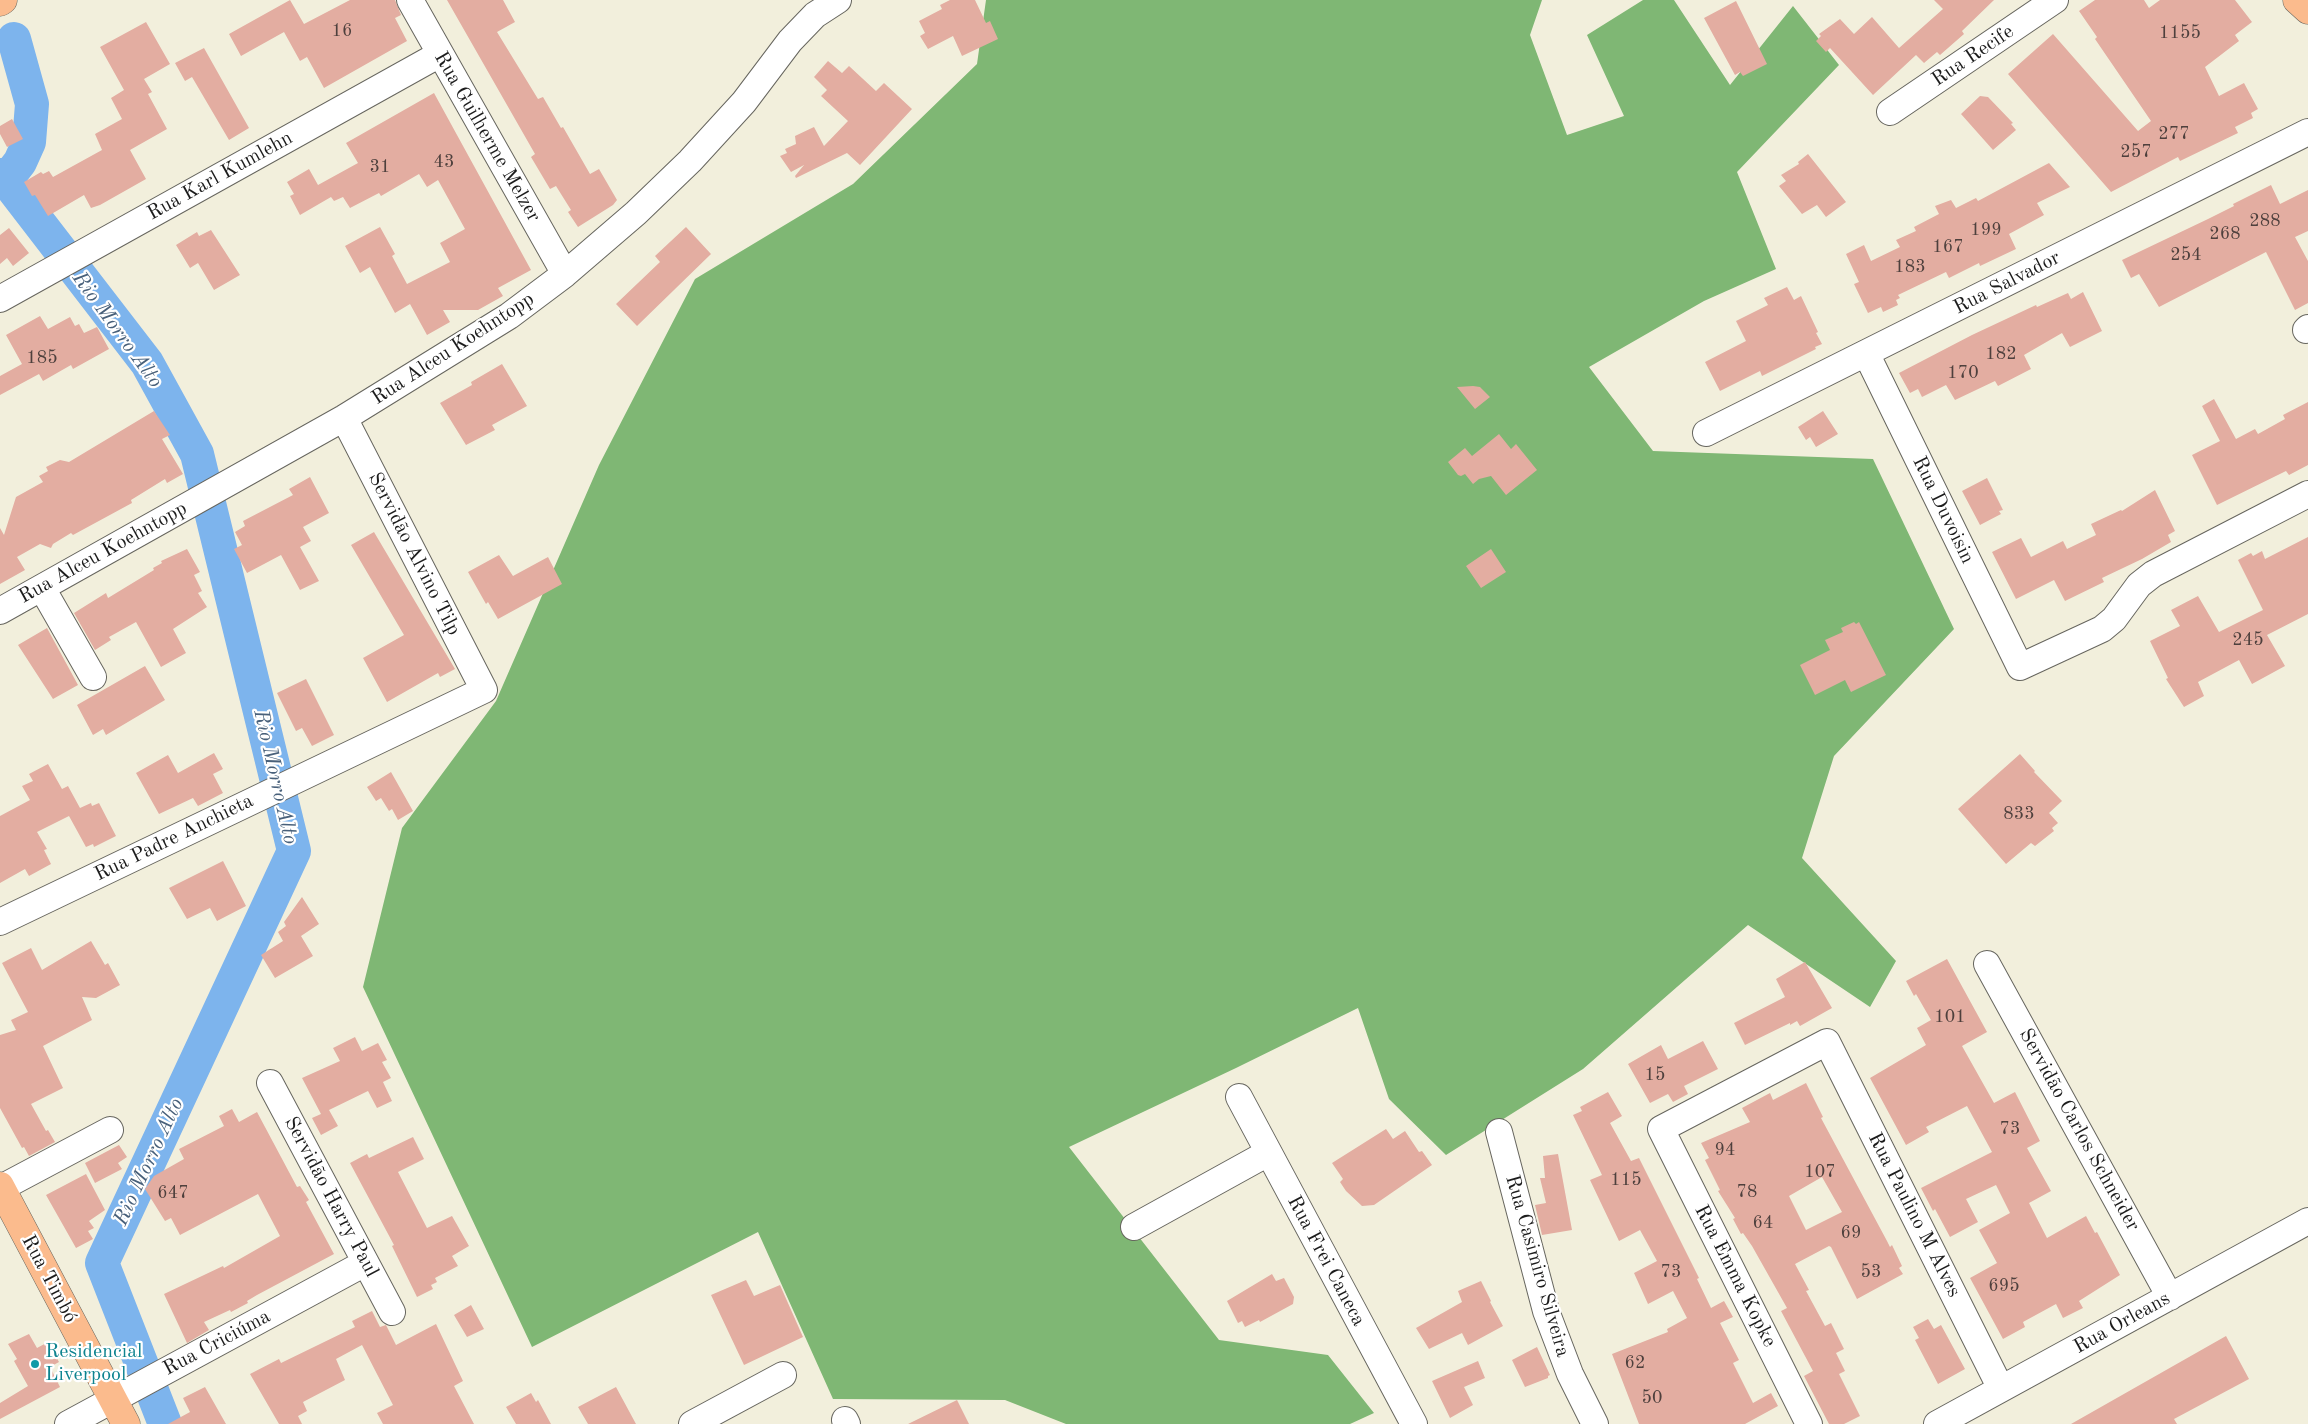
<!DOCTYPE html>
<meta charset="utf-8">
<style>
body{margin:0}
canvas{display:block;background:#f2efdc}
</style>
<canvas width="2308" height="1424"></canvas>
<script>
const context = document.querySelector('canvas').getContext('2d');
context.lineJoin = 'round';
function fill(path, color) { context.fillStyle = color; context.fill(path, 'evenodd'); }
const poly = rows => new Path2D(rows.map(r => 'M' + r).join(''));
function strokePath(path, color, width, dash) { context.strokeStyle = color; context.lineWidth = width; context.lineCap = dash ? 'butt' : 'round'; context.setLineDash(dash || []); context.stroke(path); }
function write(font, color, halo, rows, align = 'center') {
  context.font = font + ' "Old Standard TT",serif'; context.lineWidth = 4.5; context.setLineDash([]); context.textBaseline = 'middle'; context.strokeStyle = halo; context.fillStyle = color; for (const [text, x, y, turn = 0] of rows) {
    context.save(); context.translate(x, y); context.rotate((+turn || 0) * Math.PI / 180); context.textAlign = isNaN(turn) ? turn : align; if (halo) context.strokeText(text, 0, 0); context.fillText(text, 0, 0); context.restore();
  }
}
const forest = poly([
 [986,0,1542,0,1530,35,1567,135,1624,116,1587,35,1643,0,1674,0,1730,85,1793,6,1839,65,1737,172,1776,269,1704,301,1589,367,1653,451,1873,459,1954,629,1834,756,1802,858,1896,961,1870,1007,1748,925,1583,1069,1446,1155,1389,1099,1358,1008,1236,1068,1069,1147,1219,1340,1328,1355,1374,1413,1350,1424,1066,1424,1005,1400,833,1399,758,1232,532,1347,363,987,402,828,496,701,599,465,695,279,853,184,977,64]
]);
const river = poly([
 [0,175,6,180,147,363,197,454,294,851,102,1263,165,1424],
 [6,180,20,162,29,142,32,104,14,39]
]);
const building = poly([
 [290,0,304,24,350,0,395,0,401,15,395,18,407,41,324,88,307,57,300,61,284,32,241,56,229,34],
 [447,0,503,0,515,22,497,32,538,99,543,97,561,128,563,127,590,174,599,169,617,200,613,205,578,227,568,212,571,210,556,186,550,189,531,157,535,154],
 [950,0,975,0,986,23,990,21,998,39,962,56,953,36,928,49,920,36,925,33,919,21,942,9,940,5],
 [1934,0,1994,0,1962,31,1964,34,1940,55,1937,52,1924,63,1916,55,1873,95,1830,48,1826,52,1816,41,1821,36,1819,34,1840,19,1854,34,1872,17,1899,48,1943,9],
 [2095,0,2144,0,2149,8,2160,0,2235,0,2252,22,2235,35,2239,41,2205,67,2219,96,2244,83,2258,109,2251,113,2253,118,2235,127,2238,133,2180,161,2178,157,2111,192,2008,74,2053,34,2138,131,2151,121,2095,39,2097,37,2079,11],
 [1736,1,1767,64,1743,76,1740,72,1735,75,1704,18],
 [146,22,170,64,144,79,152,92,148,94,167,129,130,150,146,179,100,205,91,208,84,195,48,216,35,195,32,196,24,182,41,172,43,174,49,171,53,177,102,150,95,134,122,119,111,98,124,90,100,47],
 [204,48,249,128,229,140,192,77,185,81,175,63],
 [828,61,842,73,849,66,876,91,884,83,912,109,860,165,847,153,796,178,795,176,804,165,791,172,780,156,787,153,785,149,796,144,795,136,814,127,824,146,848,121,821,96,827,90,814,77],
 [434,93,531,270,498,288,503,296,478,310,443,310,450,322,427,335,410,304,395,313,370,267,360,273,345,246,380,227,395,254,392,256,407,284,450,262,440,243,465,229,438,180,427,187,419,174,381,196,379,193,350,208,343,197,334,201,331,197,300,215,290,196,294,194,287,182,309,169,318,185,358,163,346,143],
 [1980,96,1988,97,2013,123,2011,124,2016,130,1993,150,1961,114],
 [12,119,23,139,7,147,0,134,0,126],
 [1808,154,1846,202,1826,217,1817,205,1802,214,1779,186,1786,181,1781,175,1799,164,1798,162],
 [2049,163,2070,187,2037,203,2044,215,2009,234,2016,249,1980,266,1979,263,1949,278,1946,272,1898,295,1900,298,1896,300,1898,305,1883,312,1881,307,1868,313,1854,284,1859,282,1846,254,1864,245,1871,261,1900,247,1896,240,1916,231,1914,227,1939,214,1935,206,1951,200,1956,208,1976,198,1978,201],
 [2271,185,2280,204,2308,190,2308,231,2295,237,2308,261,2308,303,2295,310,2266,252,2159,307,2139,274,2131,278,2122,260,2208,219,2234,206,2233,204],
 [686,227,711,254,637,326,616,304,660,262,655,256],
 [9,228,29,253,13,266,7,258,0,264,0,235],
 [211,230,240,275,214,290,198,263,190,268,176,245,197,232,199,236],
 [1787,287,1794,300,1801,296,1818,332,1816,333,1822,344,1815,347,1816,349,1762,376,1760,371,1720,391,1705,362,1746,341,1736,321,1768,305,1764,298],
 [2083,292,2102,331,2070,347,2062,333,2024,355,2031,369,1998,386,1995,381,1955,400,1946,385,1922,397,1918,389,1910,393,1899,373,1972,335,2036,305,2037,307,2068,293,2071,299],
 [40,316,48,329,70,317,75,326,79,324,84,333,97,327,109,349,73,369,71,365,43,381,39,374,0,395,0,376,22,364,6,335],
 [502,364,527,406,492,425,495,430,466,445,440,403,472,385,471,382],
 [1473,386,1480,387,1490,397,1475,409,1457,387],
 [2214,399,2236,439,2255,429,2258,434,2285,419,2283,415,2308,402,2308,465,2289,475,2286,471,2217,505,2192,455,2220,441,2202,406],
 [154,411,170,435,162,439,183,474,167,483,165,479,131,500,132,503,73,535,71,533,53,544,51,548,40,544,17,557,25,570,0,584,0,528,4,535,16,497,43,482,39,476,48,471,46,467,60,460,69,462],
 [1823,411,1838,434,1816,447,1810,437,1806,440,1798,427],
 [1499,434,1511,449,1516,444,1537,470,1506,495,1491,476,1479,479,1473,484,1465,474,1461,476,1458,475,1448,462,1465,448,1472,456],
 [310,477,329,513,303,527,311,541,300,547,319,581,300,590,281,555,247,573,234,549,242,545,235,532,245,526,243,521,293,495,289,489],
 [1987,478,2003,510,1999,511,2001,514,1980,525,1962,491],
 [2155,490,2175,531,2168,535,2171,542,2142,559,2102,578,2104,582,2065,601,2054,580,2016,599,1992,552,2021,538,2031,557,2063,541,2067,549,2096,535,2091,524,2121,510,2122,511],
 [374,532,455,669,440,677,438,673,387,702,363,658,404,635,351,545],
 [2308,537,2308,614,2267,635,2285,666,2252,684,2239,660,2198,682,2204,696,2184,707,2166,679,2168,678,2150,641,2180,626,2171,610,2198,596,2219,632,2263,610,2238,560,2251,553,2253,556,2262,551,2265,559],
 [187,549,200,572,194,575,202,591,198,593,207,607,173,629,186,653,161,667,136,622,109,637,111,640,95,650,74,613,106,593,108,598,154,570,153,568,162,563,161,561],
 [1491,549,1506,572,1481,588,1466,566],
 [499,555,513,576,548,557,562,584,498,619,488,602,486,604,468,572],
 [1854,622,1856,624,1859,622,1886,675,1851,692,1845,680,1815,695,1800,665,1830,650,1825,640,1843,632,1841,628],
 [47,628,78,685,53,699,18,645],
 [145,666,165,700,106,735,103,729,93,735,77,705],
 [306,679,334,735,312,746,302,728,296,731,277,693],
 [214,753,223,769,213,774,223,793,198,806,193,798,159,814,136,773,168,755,178,773],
 [2020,754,2035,771,2034,772,2062,801,2049,813,2058,823,2052,828,2054,831,2035,846,2031,843,2006,864,1958,809],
 [48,764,62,789,68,786,80,808,91,803,92,806,99,803,116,836,94,847,93,844,86,847,69,816,37,832,47,849,44,850,51,864,29,876,25,869,0,883,0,816,30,800,22,786,33,781,29,774],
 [391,772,413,811,398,820,392,809,389,811,381,798,376,801,367,787],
 [223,861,246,906,217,921,210,908,187,919,169,888],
 [302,897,319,924,301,936,313,956,275,978,261,955,283,941,278,932,286,926,284,922],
 [91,941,105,965,108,963,120,985,96,998,82,997,92,1020,43,1046,63,1088,31,1104,46,1131,48,1130,55,1142,29,1156,24,1147,22,1148,0,1108,0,1035,16,1030,11,1020,28,1012,2,963,31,948,42,970],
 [1947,959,1987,1032,1962,1046,1994,1103,2015,1092,2040,1141,2027,1148,2051,1191,2029,1203,2047,1238,2086,1216,2095,1233,2097,1232,2120,1275,2079,1301,2083,1308,2063,1318,2056,1304,2023,1322,2025,1327,2003,1339,1970,1278,1997,1263,1979,1230,2010,1213,1996,1185,1966,1199,1978,1222,1950,1237,1935,1209,1933,1211,1921,1188,1992,1152,1967,1106,1926,1127,1929,1132,1906,1145,1870,1078,1926,1045,1917,1028,1931,1020,1916,994,1914,996,1906,981],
 [1805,962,1832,1008,1800,1026,1797,1021,1790,1025,1790,1023,1745,1045,1734,1023,1785,997,1776,979],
 [355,1037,362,1051,378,1043,387,1060,382,1062,391,1078,383,1082,392,1101,377,1108,368,1091,329,1110,338,1126,321,1135,312,1118,321,1114,302,1078,340,1061,333,1048],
 [1703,1041,1718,1069,1684,1086,1688,1094,1673,1102,1668,1094,1650,1103,1628,1064,1661,1045,1668,1059],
 [1806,1083,1823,1117,1821,1118,1887,1241,1890,1247,1892,1245,1902,1266,1899,1268,1903,1274,1857,1299,1831,1247,1829,1246,1795,1264,1809,1290,1806,1291,1825,1326,1831,1323,1844,1349,1836,1353,1845,1371,1839,1374,1860,1416,1844,1424,1829,1424,1804,1376,1813,1371,1781,1311,1787,1308,1752,1246,1743,1233,1741,1234,1733,1219,1735,1218,1718,1191,1720,1190,1705,1160,1709,1158,1701,1143,1750,1122,1742,1108,1770,1093,1773,1100],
 [1822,1177,1842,1212,1806,1230,1789,1196],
 [1608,1092,1622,1116,1610,1123,1631,1161,1639,1158,1699,1278,1697,1279,1711,1308,1724,1301,1733,1317,1720,1323,1739,1360,1733,1363,1753,1403,1771,1393,1778,1406,1745,1424,1639,1424,1612,1354,1668,1332,1667,1329,1687,1318,1673,1291,1648,1304,1634,1273,1657,1261,1640,1230,1619,1241,1590,1180,1602,1175,1573,1115,1582,1111,1580,1107],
 [232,1109,239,1122,257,1112,297,1187,300,1186,309,1200,306,1202,334,1254,257,1295,247,1301,248,1303,231,1312,230,1310,204,1322,209,1330,187,1343,164,1294,223,1266,224,1268,280,1236,258,1194,180,1235,171,1218,165,1221,145,1189,154,1176,184,1159,179,1149,224,1126,219,1116],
 [1386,1129,1393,1139,1405,1131,1419,1152,1422,1151,1432,1165,1374,1205,1362,1206,1346,1191,1340,1182,1343,1179,1332,1163],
 [413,1137,424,1159,398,1172,427,1228,452,1216,469,1246,452,1256,458,1266,435,1278,437,1282,431,1285,433,1289,417,1297,392,1246,394,1245,350,1163,367,1154,369,1158],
 [119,1145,127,1157,118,1163,122,1169,95,1183,85,1163],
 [1558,1154,1572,1230,1542,1235,1535,1205,1546,1203,1540,1178,1545,1178,1543,1156],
 [86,1174,105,1210,89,1221,94,1228,88,1231,93,1239,76,1248,46,1195],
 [1272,1274,1276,1281,1284,1278,1294,1297,1293,1304,1260,1322,1259,1320,1245,1327,1242,1321,1238,1323,1227,1301],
 [746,1280,754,1296,780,1285,803,1337,744,1365,711,1295],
 [1481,1281,1491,1301,1490,1302,1503,1326,1468,1345,1462,1333,1429,1349,1416,1328,1462,1302,1458,1291],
 [471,1305,484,1329,467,1337,454,1315],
 [372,1311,380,1327,386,1325,396,1345,436,1324,463,1381,454,1386,474,1424,383,1424,377,1413,393,1405,362,1345,336,1359,345,1380,303,1402,307,1411,298,1416,302,1424,279,1424,250,1374,279,1359,281,1363,355,1327,352,1321],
 [1928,1319,1934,1329,1941,1325,1965,1369,1938,1384,1915,1340,1919,1338,1913,1327],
 [29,1334,37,1348,48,1342,59,1362,50,1367,60,1387,0,1419,0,1403,28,1386,14,1361,17,1359,8,1344],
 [2226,1336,2249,1379,2174,1419,2177,1424,2071,1424],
 [1537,1347,1550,1375,1548,1376,1548,1378,1525,1387,1512,1360],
 [1478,1361,1485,1378,1464,1387,1473,1405,1450,1418,1432,1381],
 [205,1387,226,1424,168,1424,190,1412,183,1398],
 [616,1387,636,1424,588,1424,578,1407],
 [531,1393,536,1402,538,1400,551,1424,516,1424,506,1407],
 [957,1400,969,1424,908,1424]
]);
const minor = poly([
 [410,0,565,274],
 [1890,112,2055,0],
 [0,299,440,54],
 [2306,330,2308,328],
 [1866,353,2020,667,2102,629,2114,619,2139,585,2153,574,2308,494],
 [1706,433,2308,132],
 [42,588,93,677],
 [0,611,344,418,509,316,565,274,636,213,690,161,744,102,790,41,815,15,838,0],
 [0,922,484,690,344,418],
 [1987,964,2170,1297],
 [270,1083,392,1312],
 [1239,1097,1414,1424],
 [1499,1132,1546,1311,1570,1374,1595,1424],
 [1,1188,110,1130],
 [1134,1227,1268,1153],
 [845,1420,847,1424],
 [68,1424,365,1263],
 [692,1424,783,1375],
 [1809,1424,1661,1129,1827,1042,2001,1389],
 [1937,1424,2308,1221]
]);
const major = poly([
 [2297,0,2308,10],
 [0,2,3,0],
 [0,1186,126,1424]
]);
const markers = [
 [35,1364,5,"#0f9aa8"]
];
const numberNames = [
 ["16",342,31],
 ["1155",2180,33],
 ["277",2174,134],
 ["257",2136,152],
 ["43",444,162],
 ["31",380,167],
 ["288",2265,221],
 ["199",1986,230],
 ["268",2225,234],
 ["167",1948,247],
 ["254",2186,255],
 ["183",1910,267],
 ["182",2001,354],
 ["185",42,358],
 ["170",1963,373],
 ["245",2248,640],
 ["833",2019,814],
 ["101",1950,1017],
 ["15",1655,1075],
 ["73",2010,1129],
 ["94",1725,1150],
 ["107",1820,1172],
 ["115",1626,1180],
 ["78",1747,1192],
 ["647",173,1193],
 ["64",1763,1223],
 ["69",1851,1233],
 ["73",1671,1272],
 ["53",1871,1272],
 ["695",2004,1286],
 ["62",1635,1363],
 ["50",1652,1398]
];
const streetNames = [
 ["Rua Recife",1973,56,-34],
 ["Rua Guilherme Melzer",487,137,60],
 ["Rua Karl Kumlehn",220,176,-29],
 ["Rua Salvador",2007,283,-27],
 ["Rua Alceu Koehntopp",453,349,-33],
 ["Rua Duvoisin",1943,510,64],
 ["Rua Alceu Koehntopp",103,553,-29],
 ["Servidão Alvino Tilp",414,554,63],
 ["Rua Padre Anchieta",174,838,-26],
 ["Servidão Carlos Schneider",2079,1130,61],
 ["Servidão Harry Paul",331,1197,62],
 ["Rua Paulino M Alves",1914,1215,63],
 ["Rua Frei Caneca",1326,1261,62],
 ["Rua Casimiro Silveira",1537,1266,74],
 ["Rua Emma Kopke",1735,1276,63],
 ["Rua Timbó",49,1279,62],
 ["Rua Orleans",2122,1323,-29],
 ["Rua Criciúma",217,1343,-28]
];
const cultureNames = [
 ["Residencial",45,1352],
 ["Liverpool",45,1375]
];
const waterNames = [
 ["Rio Morro Alto",117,330,54],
 ["Rio Morro Alto",275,777,77],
 ["Rio Morro Alto",149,1162,-65]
];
fill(forest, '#7fb774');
strokePath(river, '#7db4ed', 34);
fill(building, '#e3ada1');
strokePath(minor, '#67665f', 28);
strokePath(major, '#67665f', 29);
strokePath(minor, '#fff', 26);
strokePath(major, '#fbbb8d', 28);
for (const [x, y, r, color] of markers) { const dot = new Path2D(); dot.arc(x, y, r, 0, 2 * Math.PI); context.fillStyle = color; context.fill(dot); strokePath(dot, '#fff', 2); }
write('18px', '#4e403d', null, numberNames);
write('20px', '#1c1c1c', '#fff', streetNames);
write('20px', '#0d838f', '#fff', cultureNames, 'left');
write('italic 21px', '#48607a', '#fff', waterNames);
</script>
